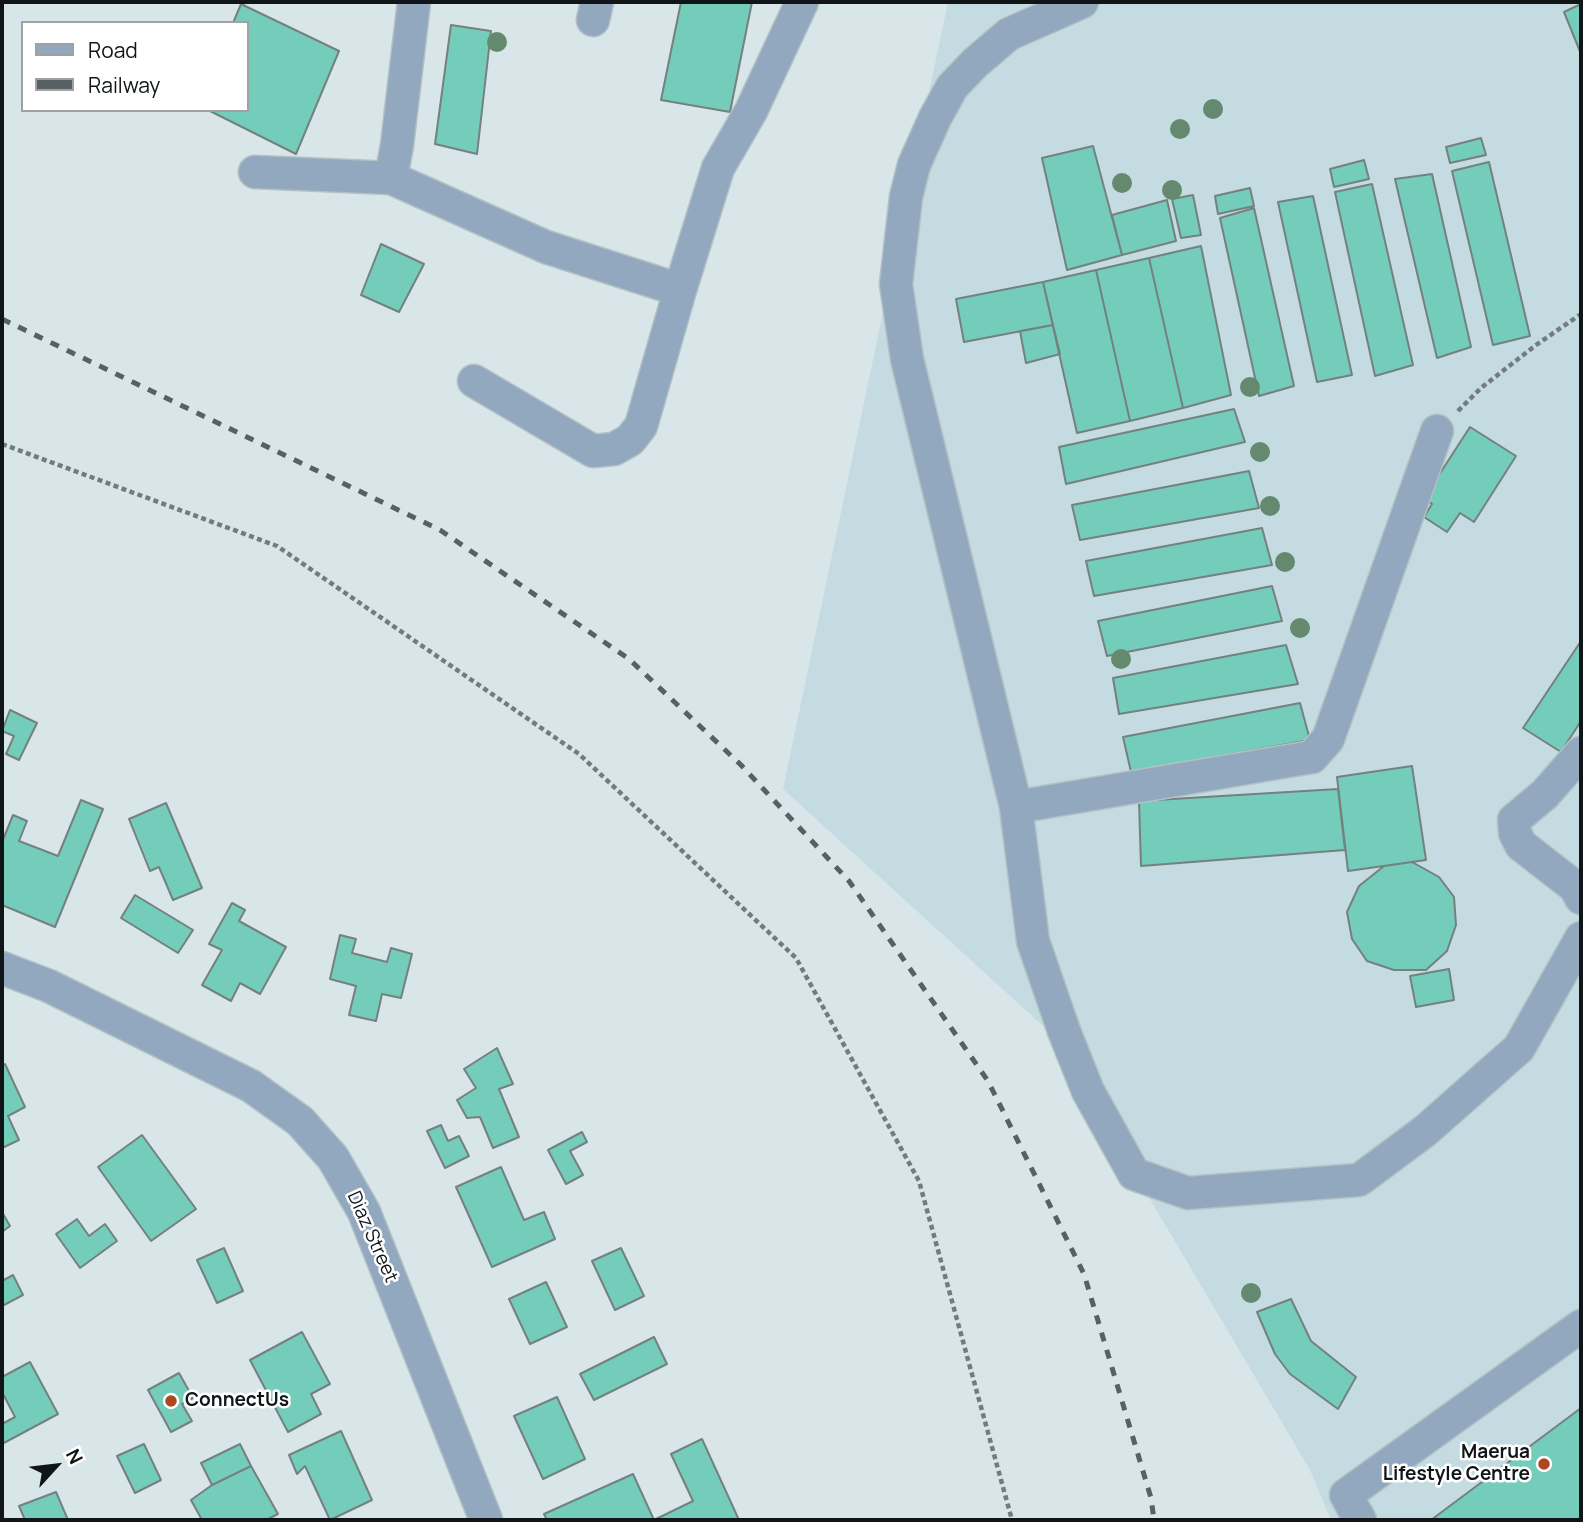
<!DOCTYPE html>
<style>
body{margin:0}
#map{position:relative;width:1583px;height:1522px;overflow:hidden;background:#d8e6ea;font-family:Manrope,sans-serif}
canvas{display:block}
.frame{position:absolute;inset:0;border:4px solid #101517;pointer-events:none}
.legend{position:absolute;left:21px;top:21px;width:228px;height:91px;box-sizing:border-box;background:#fff;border:2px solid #9fa1a2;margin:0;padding:9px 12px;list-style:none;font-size:21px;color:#101517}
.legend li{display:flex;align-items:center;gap:14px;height:35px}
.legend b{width:35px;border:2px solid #9fa1a2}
.north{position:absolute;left:21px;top:1431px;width:70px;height:70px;-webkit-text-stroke:5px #fff;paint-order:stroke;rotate:63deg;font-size:19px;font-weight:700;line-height:28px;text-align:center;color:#101517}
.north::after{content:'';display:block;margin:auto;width:24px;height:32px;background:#101517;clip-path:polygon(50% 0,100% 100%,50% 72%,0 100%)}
</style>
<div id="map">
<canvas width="1583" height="1522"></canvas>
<div class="frame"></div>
<ul class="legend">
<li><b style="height:9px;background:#92a8be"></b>Road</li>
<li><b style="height:9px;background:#576062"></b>Railway</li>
</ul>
<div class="north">N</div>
</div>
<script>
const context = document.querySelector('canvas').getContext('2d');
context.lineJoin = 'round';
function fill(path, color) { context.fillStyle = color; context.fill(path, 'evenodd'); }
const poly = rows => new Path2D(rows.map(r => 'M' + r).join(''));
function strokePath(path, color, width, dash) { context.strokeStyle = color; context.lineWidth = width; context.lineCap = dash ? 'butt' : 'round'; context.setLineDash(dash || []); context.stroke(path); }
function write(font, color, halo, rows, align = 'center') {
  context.font = font + ' Manrope,sans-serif'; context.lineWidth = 5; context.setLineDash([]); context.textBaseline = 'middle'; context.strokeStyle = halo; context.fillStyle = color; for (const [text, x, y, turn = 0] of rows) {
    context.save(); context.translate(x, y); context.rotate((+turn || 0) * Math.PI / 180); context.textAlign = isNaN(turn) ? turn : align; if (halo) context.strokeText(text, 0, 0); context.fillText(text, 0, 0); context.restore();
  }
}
const built = poly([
 [948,2,1581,2,1581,1520,1331,1520,1310,1470,1053,1035,783,789]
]);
const building = poly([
 [681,2,752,2,730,112,661,100,681,2],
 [241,4,339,51,296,154,208,110,247,110,247,23,233,23,241,4],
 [1581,4,1581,54,1564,12,1581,4],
 [451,25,491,31,477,154,435,144,451,25],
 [1481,138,1486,155,1450,163,1446,147,1481,138],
 [1093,146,1122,255,1067,270,1042,158,1093,146],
 [1364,160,1369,179,1334,187,1330,169,1364,160],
 [1489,162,1530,336,1493,345,1452,171,1489,162],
 [1432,174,1471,347,1437,358,1395,179,1432,174],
 [1372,184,1413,365,1375,376,1335,192,1372,184],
 [1250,188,1254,206,1218,214,1215,196,1250,188],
 [1193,195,1201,235,1181,238,1172,199,1193,195],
 [1313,196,1352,375,1317,382,1278,202,1313,196],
 [1167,200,1176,241,1122,255,1112,215,1167,200],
 [1254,208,1294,386,1259,396,1220,218,1254,208],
 [381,244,424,264,399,312,361,295,381,244],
 [1201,246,1231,395,1183,408,1149,258,1201,246],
 [1149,258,1183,408,1130,421,1096,270,1149,258],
 [1096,270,1130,421,1077,433,1043,282,1096,270],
 [1043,282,1053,325,964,342,956,299,1043,282],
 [1053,325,1060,354,1026,363,1020,331,1053,325],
 [1234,409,1245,442,1066,484,1059,447,1234,409],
 [1470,427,1516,456,1474,522,1460,513,1447,532,1424,517,1432,504,1424,498,1470,427],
 [1249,471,1259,508,1080,540,1072,505,1249,471],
 [1262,528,1272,565,1094,596,1086,561,1262,528],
 [1272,586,1282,621,1107,656,1098,621,1272,586],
 [1581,641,1581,721,1561,752,1523,728,1581,641],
 [1286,645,1298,684,1119,714,1113,678,1286,645],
 [1300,703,1310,740,1131,772,1123,737,1300,703],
 [10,710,37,723,19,760,6,754,14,736,2,731,10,710],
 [1412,766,1426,860,1348,871,1337,777,1412,766],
 [1338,789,1345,850,1141,866,1139,801,1338,789],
 [81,800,103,809,55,927,2,905,2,842,13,815,27,821,19,841,58,856,81,800],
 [166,803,202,888,173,900,159,867,150,871,129,819,166,803],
 [1412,862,1439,877,1454,897,1456,925,1447,951,1426,970,1394,970,1367,961,1352,939,1347,912,1359,886,1384,866,1412,862],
 [135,895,193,930,178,953,121,918,135,895],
 [232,903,245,910,239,921,286,947,260,994,240,983,231,1001,202,985,222,950,209,944,232,903],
 [340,935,356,939,352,953,387,962,391,948,412,954,401,998,382,994,376,1021,349,1015,356,986,330,979,340,935],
 [1449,969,1454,1000,1416,1007,1410,976,1449,969],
 [497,1048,513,1084,499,1089,519,1137,493,1148,480,1117,467,1118,457,1100,476,1088,464,1069,497,1048],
 [5,1064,25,1107,8,1116,19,1140,2,1148,2,1066,5,1064],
 [441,1125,448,1141,459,1136,469,1156,445,1168,427,1131,441,1125],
 [582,1132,587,1142,570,1151,583,1175,566,1184,548,1150,582,1132],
 [142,1135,196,1209,151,1241,98,1167,142,1135],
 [501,1167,524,1220,544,1212,555,1239,492,1267,456,1187,501,1167],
 [2,1212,10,1226,2,1232,2,1212],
 [77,1219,89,1236,105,1224,117,1241,80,1268,56,1234,77,1219],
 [224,1248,243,1291,217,1303,197,1260,224,1248],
 [621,1248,644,1296,615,1310,592,1261,621,1248],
 [13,1275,23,1295,2,1306,2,1281,13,1275],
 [546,1282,567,1327,530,1344,509,1299,546,1282],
 [1291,1299,1311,1341,1356,1377,1338,1409,1290,1374,1275,1354,1257,1312,1291,1299],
 [302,1332,330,1384,311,1394,321,1414,288,1432,250,1360,302,1332],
 [654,1337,667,1364,594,1400,580,1374,654,1337],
 [30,1362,58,1414,2,1444,2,1424,15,1417,2,1392,2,1377,30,1362],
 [179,1373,193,1398,182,1404,192,1421,171,1432,148,1390,179,1373],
 [557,1397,585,1459,543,1479,514,1416,557,1397],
 [1581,1408,1581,1520,1431,1520,1581,1408],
 [341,1431,372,1500,330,1520,305,1466,297,1474,289,1455,341,1431],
 [702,1439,739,1520,654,1520,693,1501,671,1454,702,1439],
 [144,1444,161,1480,135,1493,117,1456,144,1444],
 [240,1444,251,1466,212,1485,201,1463,240,1444],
 [251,1466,278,1514,266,1520,202,1520,191,1500,212,1485,251,1466],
 [633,1474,654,1520,547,1520,544,1514,633,1474],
 [56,1492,68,1520,25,1520,19,1506,56,1492]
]);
const path = poly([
 [1458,411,1481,388,1536,345,1581,314],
 [2,444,277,546,579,754,796,958,919,1181,1012,1520]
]);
const minor = poly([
 [414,2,397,145,391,178,546,247,680,290],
 [1082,2,1009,34,975,63,952,87,935,118,914,165,906,197,896,284,907,359,1016,807,1033,941,1064,1031,1088,1091,1134,1174,1188,1193,1359,1180,1425,1131,1519,1048,1581,938],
 [593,20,597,2],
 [255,172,391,178],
 [474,381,593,451,614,449,630,440,641,426,680,290,718,168,751,111,802,2],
 [1581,753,1545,794,1514,820,1515,833,1521,845,1575,887,1581,898],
 [1016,807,1312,757,1328,739,1437,431],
 [2,968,49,986,251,1086,300,1121,333,1158,364,1212,486,1520],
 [1360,1520,1346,1495,1581,1326]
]);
const rail = poly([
 [2,319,440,530,629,659,741,765,849,881,988,1081,1084,1274,1151,1498,1154,1520]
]);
const trees = [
 [497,42],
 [1213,109],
 [1180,129],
 [1122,183],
 [1172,190],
 [1250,387],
 [1260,452],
 [1270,506],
 [1285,562],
 [1300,628],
 [1121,659],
 [1251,1293]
];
const markers = [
 [171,1401,7,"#ae481e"],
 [1544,1464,7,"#ae481e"]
];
const streetNames = [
 ["Diaz Street",372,1237,66]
];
const poiNames = [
 ["ConnectUs",185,1401],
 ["Maerua",1530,1453,"right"],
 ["Lifestyle Centre",1530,1475,"right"]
];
fill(built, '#c4dbe1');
fill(building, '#74cdbb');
strokePath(building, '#74817e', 2);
strokePath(minor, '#b4c0c4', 35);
strokePath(path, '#727b7e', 4.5, [5, 3.5]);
strokePath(minor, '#92a8be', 32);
strokePath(rail, '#576062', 5, [9, 9]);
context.fillStyle = '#64896f';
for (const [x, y] of trees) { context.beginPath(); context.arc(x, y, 10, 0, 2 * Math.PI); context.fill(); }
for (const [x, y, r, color] of markers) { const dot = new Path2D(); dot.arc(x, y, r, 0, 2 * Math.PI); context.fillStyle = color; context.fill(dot); strokePath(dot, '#fff', 2.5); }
write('19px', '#101517', '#fff', streetNames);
write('bold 19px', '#101517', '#fff', poiNames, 'left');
</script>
